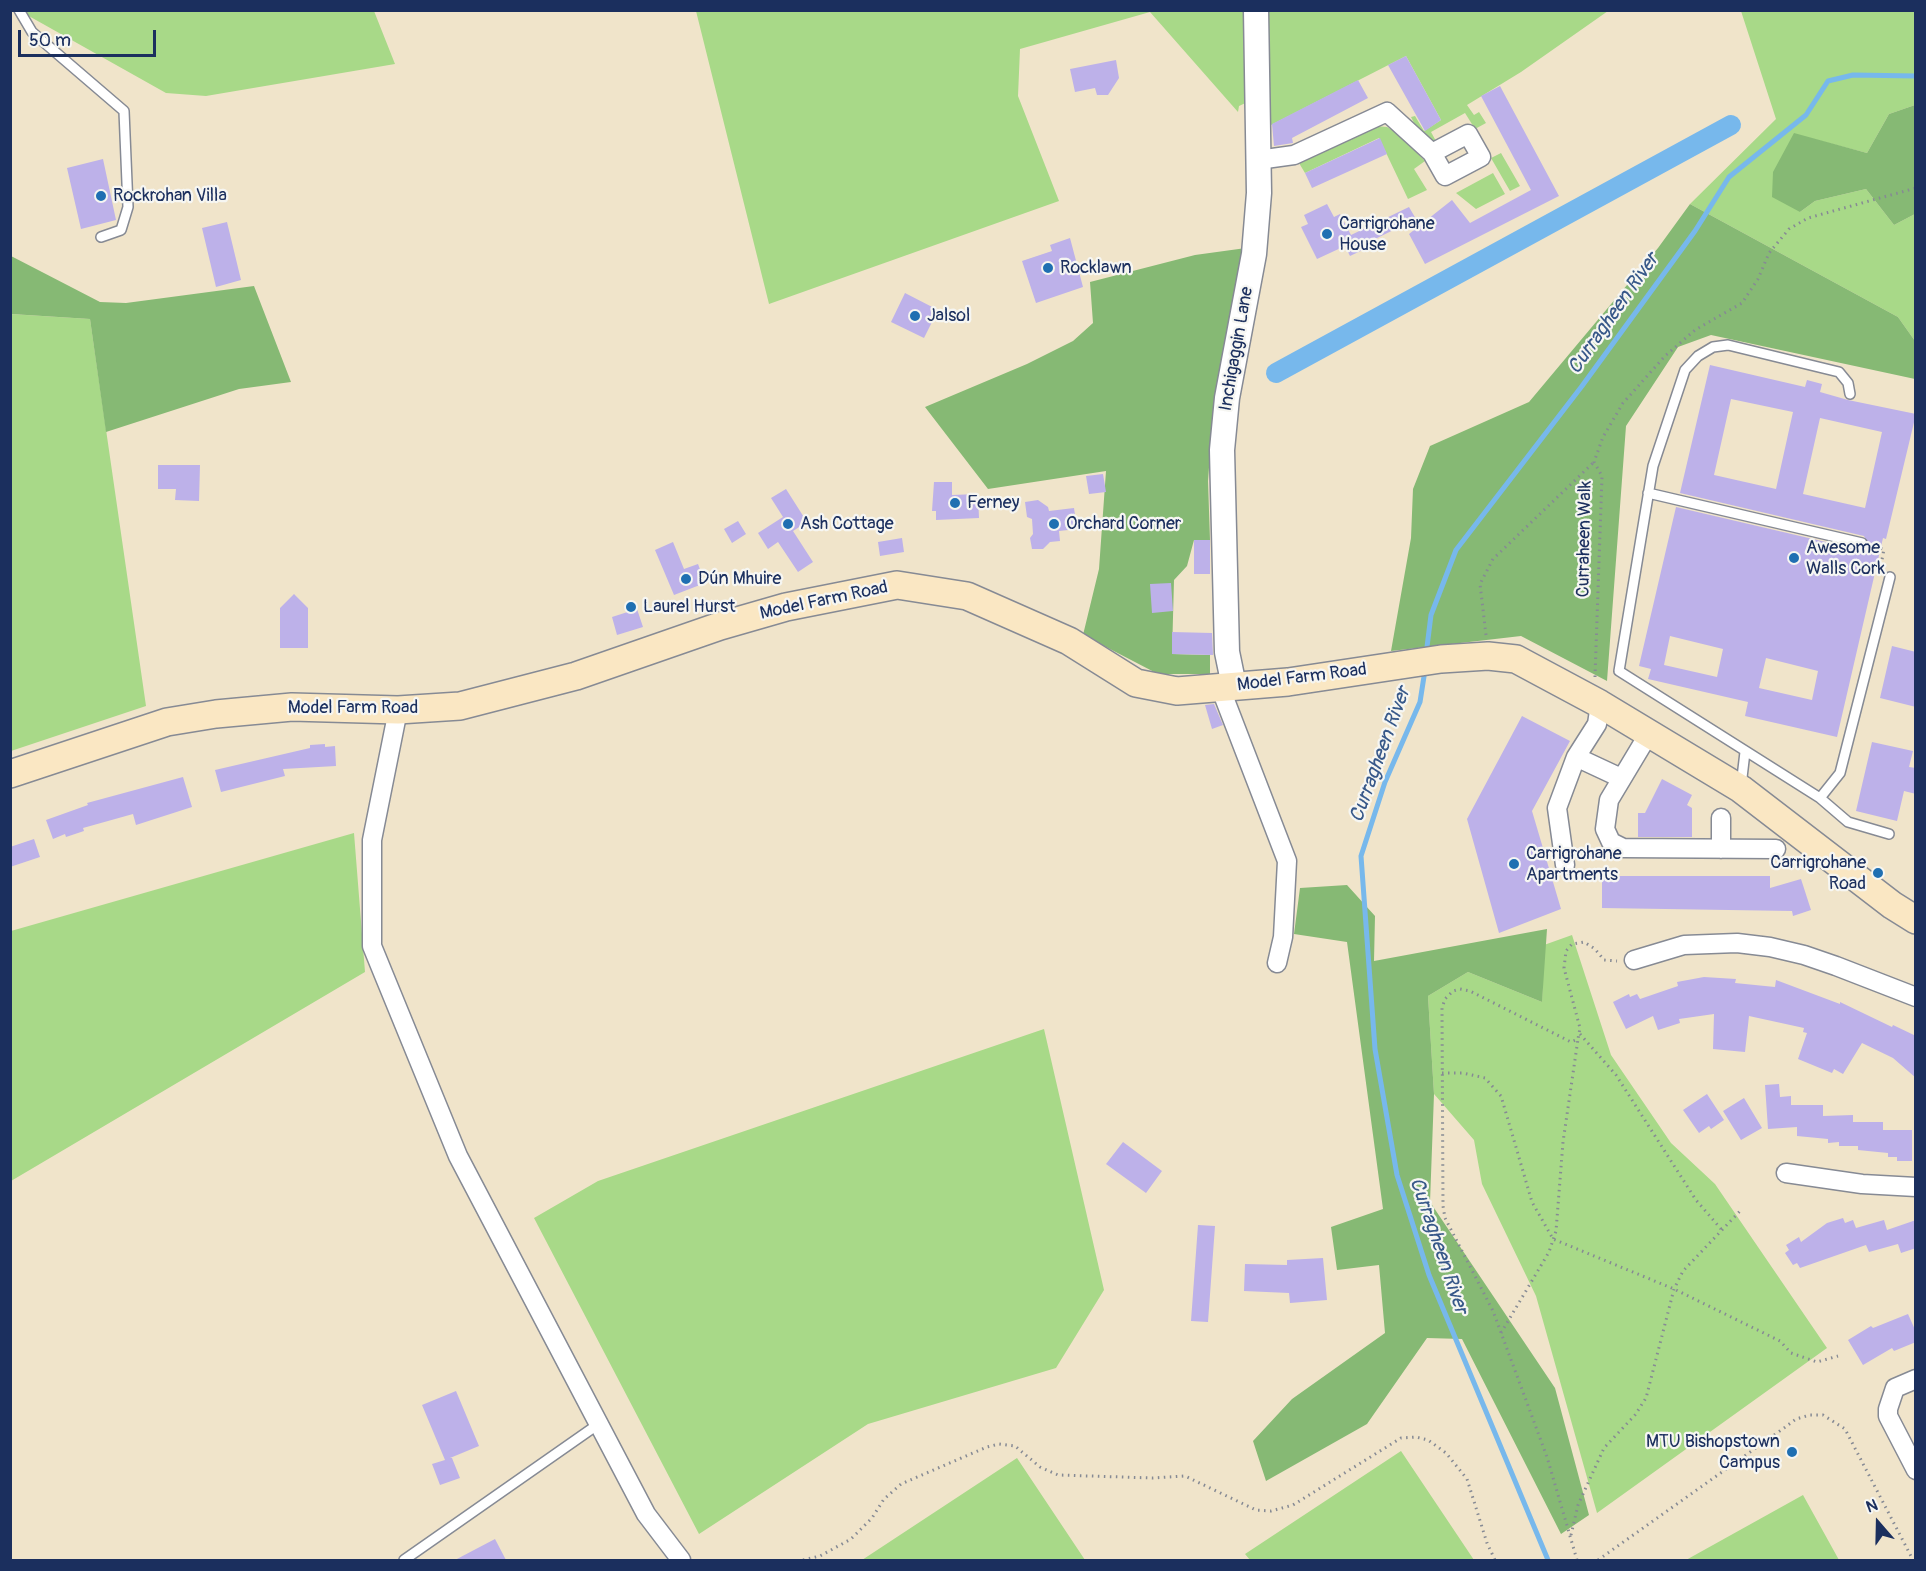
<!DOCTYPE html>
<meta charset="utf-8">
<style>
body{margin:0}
#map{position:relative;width:1926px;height:1571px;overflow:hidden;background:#f0e4ca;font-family:Pangolin,sans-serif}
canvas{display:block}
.frame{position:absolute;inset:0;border:12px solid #1b2f5e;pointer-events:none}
.north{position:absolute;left:1848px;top:1493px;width:60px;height:60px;-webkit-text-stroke:4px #f6f6f2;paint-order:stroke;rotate:340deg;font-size:16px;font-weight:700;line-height:24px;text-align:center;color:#1b2f5e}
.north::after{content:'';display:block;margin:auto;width:21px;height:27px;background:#1b2f5e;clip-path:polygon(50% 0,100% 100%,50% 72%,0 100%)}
.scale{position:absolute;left:18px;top:30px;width:138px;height:27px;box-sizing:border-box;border:3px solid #1b2f5e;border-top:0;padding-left:8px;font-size:18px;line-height:21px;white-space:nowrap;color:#1b2f5e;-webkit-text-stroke:4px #f6f6f2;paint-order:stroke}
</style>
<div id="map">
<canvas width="1926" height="1571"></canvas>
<div class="frame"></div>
<div class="north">N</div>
<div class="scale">50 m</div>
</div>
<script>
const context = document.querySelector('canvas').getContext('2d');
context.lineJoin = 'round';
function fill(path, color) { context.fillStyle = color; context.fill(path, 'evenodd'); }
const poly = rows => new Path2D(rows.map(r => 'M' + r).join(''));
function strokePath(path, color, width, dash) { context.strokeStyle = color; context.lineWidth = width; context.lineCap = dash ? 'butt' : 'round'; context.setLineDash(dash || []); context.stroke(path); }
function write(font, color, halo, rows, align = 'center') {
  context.font = font + ' Pangolin,sans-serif'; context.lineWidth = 4.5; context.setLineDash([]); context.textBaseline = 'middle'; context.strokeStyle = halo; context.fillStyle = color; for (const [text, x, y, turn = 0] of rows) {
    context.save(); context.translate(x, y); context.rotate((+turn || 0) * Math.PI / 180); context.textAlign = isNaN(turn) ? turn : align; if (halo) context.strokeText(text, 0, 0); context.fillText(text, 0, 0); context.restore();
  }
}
const green = poly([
 [26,11,374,11,395,64,206,96,166,93,27,15],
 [696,11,1249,11,1252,100,1239,106,1238,112,1150,12,1020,49,1018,96,1059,201,769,304],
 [1265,11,1608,11,1521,72,1467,105,1474,115,1479,112,1486,123,1475,129,1465,113,1431,132,1437,143,1433,144,1420,135,1411,117,1415,116,1424,131,1441,120,1406,56,1269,126],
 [1741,11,1915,11,1915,105,1889,114,1867,153,1794,134,1800,212,1815,201,1866,189,1894,225,1915,214,1915,341,1898,317,1690,204,1776,119],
 [1375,126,1387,127,1397,133,1425,161,1414,169,1427,190,1408,199,1379,138,1305,173,1299,163],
 [1501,153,1520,186,1510,191,1491,158],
 [1493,173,1505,194,1476,209,1456,193],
 [10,314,90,319,146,706,11,751],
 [354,833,365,972,11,1181,11,931],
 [1572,935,1611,1055,1671,1143,1715,1184,1827,1348,1597,1513,1536,1296,1482,1184,1474,1140,1434,1094,1428,996,1468,972,1542,1002,1544,945],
 [1044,1029,1104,1290,1056,1368,868,1424,699,1534,534,1218,598,1181],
 [1401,1451,1474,1560,1250,1560,1245,1554],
 [1017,1458,1085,1560,862,1560],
 [1803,1495,1839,1560,1686,1560]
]);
const forest = poly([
 [1915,105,1915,214,1894,225,1866,189,1815,201,1800,212,1772,197,1773,172,1794,133,1867,153,1889,114],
 [1690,204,1898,317,1915,341,1915,379,1711,335,1678,347,1626,426,1607,681,1521,636,1391,651,1411,538,1413,489,1430,446,1529,402,1658,248],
 [1246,248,1211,441,1208,481,1210,540,1194,540,1187,566,1174,580,1172,654,1210,655,1210,674,1158,674,1083,635,1099,569,1106,471,988,489,925,407,1027,364,1073,341,1093,323,1090,282,1195,255],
 [11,256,100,302,126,303,254,286,291,382,239,389,106,432,90,319,11,314],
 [1347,885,1375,916,1374,961,1547,929,1542,1002,1468,972,1428,996,1434,1094,1430,1202,1555,1388,1589,1515,1561,1534,1462,1339,1427,1338,1367,1424,1266,1481,1253,1441,1292,1399,1385,1333,1379,1265,1337,1270,1331,1227,1383,1209,1347,942,1294,934,1300,888]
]);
const stream = poly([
 [1426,655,1431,615,1456,550,1582,386,1695,231,1729,177,1806,115,1828,81,1853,75,1916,76],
 [1425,670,1420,702,1385,782,1361,856,1375,1049,1397,1175,1429,1275,1548,1560]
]);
const canal = poly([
 [1276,373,1731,125]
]);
const building = poly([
 [1406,56,1441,120,1425,131,1388,65],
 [1116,60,1119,78,1108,95,1097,95,1095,88,1075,92,1070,69],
 [1358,80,1368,98,1292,138,1293,143,1274,146,1272,124],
 [1500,86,1559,196,1425,264,1409,234,1452,200,1470,223,1531,190,1481,96],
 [1380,138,1387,154,1312,188,1305,173],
 [103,159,116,220,81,229,67,168],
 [1327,204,1334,217,1340,214,1351,235,1409,207,1416,219,1371,241,1373,245,1350,256,1345,246,1317,259,1301,227,1308,224,1304,215],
 [227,222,241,280,216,287,202,228],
 [1070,238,1083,287,1036,303,1022,261,1052,251,1050,245],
 [905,293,938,310,924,338,891,322],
 [1710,365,1805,387,1807,380,1822,384,1820,392,1848,400,1916,414,1886,539,1883,538,1837,737,1745,716,1748,702,1648,679,1651,669,1639,666,1676,507,1860,550,1868,545,1864,536,1680,493],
 [1731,399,1793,412,1776,489,1714,475],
 [1820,418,1882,432,1865,508,1803,494],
 [1670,636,1723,649,1717,677,1664,665],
 [1766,658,1818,671,1812,700,1759,688],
 [158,465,200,465,199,501,175,500,176,489,158,489],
 [1103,474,1106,492,1089,494,1086,476],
 [934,482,952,482,952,495,978,494,979,518,936,520,936,511,932,511],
 [786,489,807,522,793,531,813,562,798,572,778,542,768,549,758,533,783,517,771,498],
 [1038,500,1048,507,1049,511,1074,508,1077,529,1059,531,1060,541,1050,542,1043,549,1032,549,1030,538,1033,534,1032,519,1027,517,1025,502],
 [738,521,746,534,732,543,724,529],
 [902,538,904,552,880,556,878,542],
 [1194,540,1210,540,1210,574,1194,574],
 [673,542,684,569,698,564,705,583,674,595,655,550],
 [1171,583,1173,611,1152,613,1150,584],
 [294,594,308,608,308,648,280,648,280,608],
 [637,609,643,627,617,635,612,617],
 [1172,632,1212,633,1213,655,1172,654],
 [1892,646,1916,652,1916,707,1880,698],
 [1214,704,1223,725,1212,729,1205,705],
 [1522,716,1570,741,1532,811,1561,909,1499,933,1467,819],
 [1872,742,1913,751,1909,767,1916,768,1916,794,1904,791,1897,821,1856,811],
 [325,744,325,747,335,746,336,766,283,769,285,776,221,792,215,770,310,748,310,745],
 [183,777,192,807,136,825,133,814,83,828,84,831,66,837,65,834,53,839,46,820,88,805,87,803],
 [1662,779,1692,795,1687,805,1692,808,1692,837,1638,837,1638,813,1645,813],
 [34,839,40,857,10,867,10,847],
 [1602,876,1770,876,1770,888,1801,879,1811,910,1793,916,1792,911,1602,908],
 [1704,977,1736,979,1735,983,1775,987,1776,980,1840,1004,1840,1002,1892,1027,1893,1025,1916,1036,1916,1078,1893,1058,1862,1043,1843,1074,1834,1069,1832,1073,1798,1059,1807,1033,1803,1032,1804,1028,1749,1016,1745,1052,1713,1049,1714,1014,1679,1019,1680,1023,1658,1030,1653,1016,1626,1029,1613,1002,1629,994,1630,997,1637,994,1640,999,1678,986,1677,982],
 [1779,1084,1780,1097,1791,1096,1791,1105,1823,1105,1823,1116,1853,1115,1853,1122,1883,1122,1883,1130,1912,1130,1912,1161,1897,1161,1897,1157,1888,1157,1888,1153,1858,1150,1858,1146,1839,1146,1839,1142,1828,1143,1828,1139,1797,1136,1797,1127,1768,1129,1765,1085],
 [1707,1094,1724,1120,1711,1129,1709,1126,1699,1133,1683,1110],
 [1744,1098,1762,1128,1741,1140,1723,1111],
 [1123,1142,1162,1171,1146,1193,1106,1164],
 [1843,1218,1845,1223,1853,1220,1856,1228,1884,1220,1887,1230,1916,1220,1916,1248,1901,1253,1898,1244,1869,1252,1866,1245,1800,1268,1797,1263,1793,1265,1785,1253,1789,1250,1786,1245,1799,1237,1801,1242,1827,1223],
 [1198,1225,1215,1226,1208,1322,1191,1321],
 [1323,1258,1327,1300,1290,1303,1289,1293,1244,1291,1245,1264,1287,1265,1287,1260],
 [1908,1314,1916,1332,1916,1342,1894,1351,1892,1348,1863,1365,1848,1340,1871,1326,1873,1328],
 [456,1391,479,1446,450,1458,452,1458,460,1478,440,1485,432,1464,445,1460,422,1405],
 [495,1539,506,1560,455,1560]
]);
const path = poly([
 [1875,547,1884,549,1881,565,1883,568],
 [1486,635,1480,584,1493,559,1594,462],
 [1595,677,1602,476,1594,462,1603,437,1623,403,1665,356,1695,330,1742,303,1758,279,1769,253,1789,229,1808,218,1916,188],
 [1580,1034,1616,1075,1696,1200,1721,1229],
 [1442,1073,1463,1073,1485,1078,1501,1096,1532,1202,1553,1239,1674,1289,1780,1341,1791,1353,1817,1362,1838,1356],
 [1501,1333,1549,1252,1556,1231,1563,1142,1578,1039],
 [1571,1535,1578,1505,1604,1448,1635,1415,1646,1398,1674,1289,1683,1271,1741,1210],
 [803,1560,820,1556,851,1539,872,1518,884,1499,901,1484,987,1447,999,1444,1015,1446,1040,1467,1058,1475,1153,1478,1185,1476,1256,1510,1271,1511,1293,1505,1401,1438,1416,1437,1428,1440,1446,1453,1467,1479,1487,1543,1495,1560],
 [1577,1560,1547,1457,1493,1311,1445,1218,1443,1206,1442,1008,1445,999,1453,991,1460,989,1470,991,1571,1042,1578,1039,1580,1028,1564,968,1566,951,1572,944,1584,942,1595,949,1604,960,1617,961],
 [1598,1560,1784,1428,1796,1419,1810,1415,1823,1415,1845,1429,1913,1560]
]);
const service = poly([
 [19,10,32,32,124,111,128,207,121,230,101,237],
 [1648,493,1862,543],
 [1741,786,1745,752],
 [1820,798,1619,671,1653,466,1685,370,1698,356,1713,347,1728,345,1839,372,1848,383,1850,394],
 [1889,834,1848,822,1820,798,1840,773,1890,577],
 [404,1560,600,1423]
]);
const minor = poly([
 [1258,160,1294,155,1387,112,1432,153,1445,176,1481,157,1468,134,1432,153],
 [1220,687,1287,861,1283,937,1277,963],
 [398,710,372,840,372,946,458,1156,646,1514,681,1560],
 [1648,735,1609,800,1605,829,1611,842,1623,848,1776,849],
 [1576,757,1621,778],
 [1721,849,1721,818],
 [1565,865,1557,808,1576,757,1597,724,1600,704],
 [1634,960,1684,945,1737,943,1770,947,1804,955,1836,966,1916,997],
 [1786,1173,1862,1184,1916,1187],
 [1916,1379,1895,1388,1888,1409,1888,1416,1916,1470]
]);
const tertiary = poly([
 [1234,686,1227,652,1222,450,1227,398,1254,254,1259,193,1256,10]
]);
const secondary = poly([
 [10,774,167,722,216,714,292,707,398,710,460,706,576,676,720,626,786,607,897,585,967,596,1069,641,1136,683,1177,691,1288,682,1441,659,1488,656,1516,659,1600,704,1741,789,1892,905,1916,920]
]);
const markers = [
 [101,196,6,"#1f6fb2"],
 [1327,234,6,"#1f6fb2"],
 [1048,268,6,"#1f6fb2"],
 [915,316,6,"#1f6fb2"],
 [955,503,6,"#1f6fb2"],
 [788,524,6,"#1f6fb2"],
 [1054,524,6,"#1f6fb2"],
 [1794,558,6,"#1f6fb2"],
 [686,579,6,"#1f6fb2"],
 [631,607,6,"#1f6fb2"],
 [1514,864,6,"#1f6fb2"],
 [1878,873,6,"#1f6fb2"],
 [1792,1452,6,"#1f6fb2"]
];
const poiNames = [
 ["Rockrohan Villa",113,196],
 ["Carrigrohane",1339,224],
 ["House",1339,245],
 ["Rocklawn",1060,268],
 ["Jalsol",927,316],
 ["Ferney",967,503],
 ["Ash Cottage",800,524],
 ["Orchard Corner",1066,524],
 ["Awesome",1806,548],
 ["Walls Cork",1806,569],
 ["Dún Mhuire",698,579],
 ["Laurel Hurst",643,607],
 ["Carrigrohane",1526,854],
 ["Apartments",1526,875],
 ["Carrigrohane",1866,863,"right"],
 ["Road",1866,884,"right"],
 ["MTU Bishopstown",1780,1442,"right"],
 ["Campus",1780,1463,"right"]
];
const streetNames = [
 ["Inchigaggin Lane",1237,349,-80],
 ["Curraheen Walk",1585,539,-89],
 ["Model Farm Road",824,601,-12],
 ["Model Farm Road",1302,678,-7],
 ["Model Farm Road",353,708]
];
const waterNames = [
 ["Curragheen River",1614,314,-55],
 ["Curragheen River",1381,755,-70],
 ["Curragheen River",1438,1246,71]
];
fill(green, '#a8d988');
fill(forest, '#86b974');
strokePath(stream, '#77b8ec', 5);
strokePath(canal, '#77b8ec', 20);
fill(building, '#bdb1e9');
strokePath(service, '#868a94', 12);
strokePath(minor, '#868a94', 21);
strokePath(tertiary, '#868a94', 27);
strokePath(secondary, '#868a94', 30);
strokePath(path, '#868a94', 3, [1.5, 4.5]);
strokePath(service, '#fff', 9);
strokePath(minor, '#fff', 18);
strokePath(tertiary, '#fff', 24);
strokePath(secondary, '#fae7c3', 27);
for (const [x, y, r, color] of markers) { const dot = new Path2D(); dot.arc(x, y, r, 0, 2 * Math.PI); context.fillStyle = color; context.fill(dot); strokePath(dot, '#f6f6f2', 2); }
write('18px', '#1b2f5e', '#f6f6f2', poiNames, 'left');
write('18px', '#1b2f5e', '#f6f6f2', streetNames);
write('italic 20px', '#375889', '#f6f6f2', waterNames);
</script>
